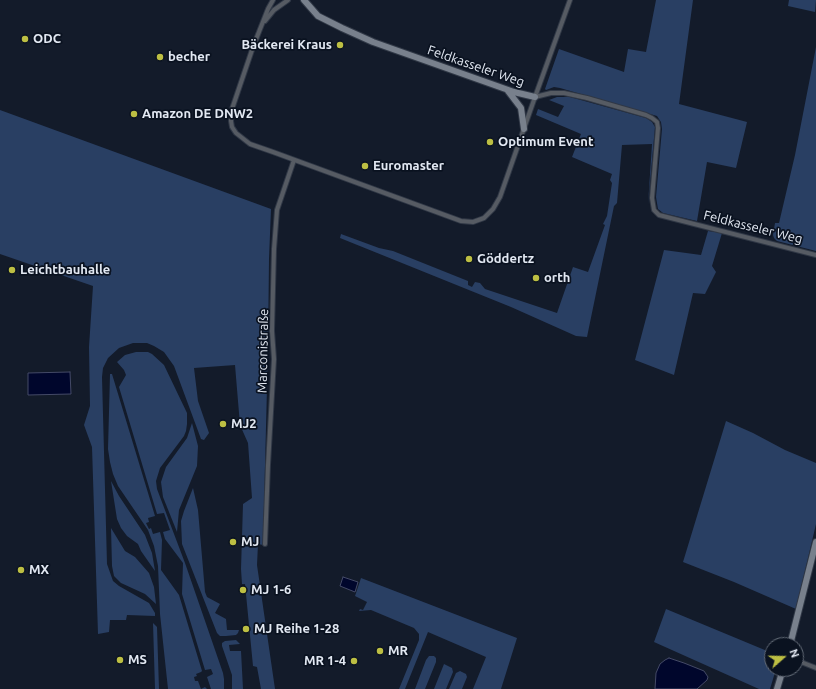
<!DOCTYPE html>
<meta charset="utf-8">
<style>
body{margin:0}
#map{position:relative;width:816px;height:689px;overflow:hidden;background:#131b2a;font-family:Ubuntu,sans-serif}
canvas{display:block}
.north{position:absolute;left:764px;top:637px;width:40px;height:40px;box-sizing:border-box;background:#0a1220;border:1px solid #606874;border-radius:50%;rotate:70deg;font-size:11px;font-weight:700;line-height:16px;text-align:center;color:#e2e8f2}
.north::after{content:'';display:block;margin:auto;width:14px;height:18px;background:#bdbf43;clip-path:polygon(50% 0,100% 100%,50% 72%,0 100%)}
</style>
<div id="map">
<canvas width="816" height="689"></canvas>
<div class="north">N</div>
</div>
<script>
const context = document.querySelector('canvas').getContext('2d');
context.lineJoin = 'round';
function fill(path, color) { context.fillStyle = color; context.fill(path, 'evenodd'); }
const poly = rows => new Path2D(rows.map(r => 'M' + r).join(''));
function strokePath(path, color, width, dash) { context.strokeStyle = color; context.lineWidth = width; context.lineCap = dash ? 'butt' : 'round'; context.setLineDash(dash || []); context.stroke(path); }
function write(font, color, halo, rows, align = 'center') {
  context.font = font + ' Ubuntu,sans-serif'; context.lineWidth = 3.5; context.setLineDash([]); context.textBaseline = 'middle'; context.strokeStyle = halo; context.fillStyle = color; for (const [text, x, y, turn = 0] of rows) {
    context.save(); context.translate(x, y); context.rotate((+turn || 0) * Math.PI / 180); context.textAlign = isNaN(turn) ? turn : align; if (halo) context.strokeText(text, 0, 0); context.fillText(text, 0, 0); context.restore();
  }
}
const green = poly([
 [656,0,693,0,679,104,747,122,736,168,707,162,697,221,663,213,658,209,656,197,662,129,661,122,657,116,560,88,554,87,546,90,545,89,559,49,624,72,628,49,646,52],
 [789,0,816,0,815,12,788,6],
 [816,47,816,251,777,241,774,238,773,235,775,223,779,223,795,155],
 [557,97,570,97,646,118,652,122,655,127,648,205,652,144,622,145,617,203,614,206,587,337,576,336,511,307,340,238,341,234,379,248,393,251,468,281,468,285,472,287,475,282,480,283,485,289,557,313,573,267,588,272,605,225,603,224,607,216,612,183,610,180,612,174,572,157,581,134,536,115,538,109,558,117,564,106,549,100],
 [0,110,271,209,269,259,268,348,263,545,258,544,257,565,275,689,261,689,257,667,253,666,245,584,242,584,241,569,243,504,252,498,248,443,240,425,235,365,194,368,198,401,209,433,204,440,201,439,174,366,164,352,154,346,147,343,133,343,119,348,108,358,103,368,102,377,107,564,113,581,119,586,149,603,155,613,155,616,127,615,126,620,110,620,109,632,98,634,92,447,84,425,90,406,89,347,93,286,0,254],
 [708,231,722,233,712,266,716,272,705,294,693,293,674,375,635,360,664,250,701,255],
 [136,352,148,352,152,354,164,365,187,413,187,424,186,431,184,436,160,468,156,481,157,489,185,563,223,673,224,679,224,689,211,689,207,677,213,674,211,669,205,670,182,594,183,563,165,539,163,532,170,530,164,513,157,514,119,387,126,375,124,370,117,362,125,355],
 [110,374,112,374,155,516,148,518,149,522,146,523,149,529,151,528,153,534,160,532,162,540,161,570,179,595,202,671,201,672,196,674,197,676,194,677,195,681,198,681,201,689,205,687,207,689,168,689,160,614,158,566,154,546,148,530,118,486,113,474,110,462,108,449],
 [726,421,753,433,785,450,816,463,816,524,796,609,734,582,683,562],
 [192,423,198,446,197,466,179,510,177,532,163,497,161,482,166,467,187,438],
 [111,481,119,496,145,535,152,553,155,571,141,551,138,544,127,536,121,528,117,519],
 [193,488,198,510,205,592,207,597,220,604,215,613,226,619,227,630,239,630,238,633,236,635,226,636,220,636,217,633,182,544,181,521,184,511],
 [111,528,125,551,135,557,149,573,154,587,156,604,145,594,121,583,114,576,112,566],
 [361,578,517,638,501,689,473,689,486,657,428,632,405,689,399,689,419,640,419,634,414,628,371,610,359,611,360,609,363,610,367,602,355,596],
 [666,609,772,653,772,669,776,669,770,689,759,689,654,642],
 [153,623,157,627,159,689,155,689],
 [236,640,240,644,229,645,230,651,241,651,243,689,232,689,232,675,222,646,222,643,225,641],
 [429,656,434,656,436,658,436,662,425,689,415,689,426,660],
 [444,664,452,668,453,672,446,689,434,689],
 [460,671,466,674,467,677,462,689,449,689,456,673]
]);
const water = poly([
 [70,372,71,394,28,395,28,373,70,372],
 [343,577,358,582,355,592,340,586,343,577],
 [669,658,684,663,704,671,708,677,707,680,697,689,655,689,656,673,660,664,665,660,669,658]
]);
const street = poly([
 [273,0,268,9,253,47,232,109,231,121,232,127,236,133,250,144,273,152,461,221,473,222,484,218,493,209,500,197,535,97,570,0],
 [265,21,274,10,288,0],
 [535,97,551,93,564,93,587,98,646,115,652,118,657,122,658,128,652,198,654,210,659,215,816,255],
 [265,544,268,465,274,359,272,331,274,249,277,210,294,160],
 [796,660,816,668]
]);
const secondary = poly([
 [304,0,318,16,342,28,373,42,514,92,535,97],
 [508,91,521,108,524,129],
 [790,645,816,542],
 [777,689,783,669]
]);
const markers = [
 [25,39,4,"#bdbf43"],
 [340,45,4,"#bdbf43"],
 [160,57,4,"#bdbf43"],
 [134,114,4,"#bdbf43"],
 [490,142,4,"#bdbf43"],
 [365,166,4,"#bdbf43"],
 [469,259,4,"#bdbf43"],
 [12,270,4,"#bdbf43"],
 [536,278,4,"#bdbf43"],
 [223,424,4,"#bdbf43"],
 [233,542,4,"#bdbf43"],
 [21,570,4,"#bdbf43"],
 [243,590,4,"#bdbf43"],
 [246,629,4,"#bdbf43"],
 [380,651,4,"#bdbf43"],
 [120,660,4,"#bdbf43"],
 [354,661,4,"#bdbf43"]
];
const poiNames = [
 ["ODC",33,39],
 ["Bäckerei Kraus",332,45,"right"],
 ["becher",168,57],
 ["Amazon DE DNW2",142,114],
 ["Optimum Event",498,142],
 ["Euromaster",373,166],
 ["Göddertz",477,259],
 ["Leichtbauhalle",20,270],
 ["orth",544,278],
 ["MJ2",231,424],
 ["MJ",241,542],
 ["MX",29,570],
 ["MJ 1-6",251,590],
 ["MJ Reihe 1-28",254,629],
 ["MR",388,651],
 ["MS",128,660],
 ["MR 1-4",346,661,"right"]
];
const streetNames = [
 ["Feldkasseler Weg",476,66,19],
 ["Feldkasseler Weg",753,227,14],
 ["Marconistraße",263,351,-89]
];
fill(green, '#293f63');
fill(water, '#00062c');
strokePath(water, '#444a67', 1);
strokePath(street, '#303846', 6);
strokePath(secondary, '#303846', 8);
strokePath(street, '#565b63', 4);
strokePath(secondary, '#78808c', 6);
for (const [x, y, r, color] of markers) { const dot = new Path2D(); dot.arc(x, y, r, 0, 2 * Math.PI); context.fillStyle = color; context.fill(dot); strokePath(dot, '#0a1220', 1.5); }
write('bold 13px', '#e2e8f2', '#0a1220', poiNames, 'left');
write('13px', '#e2e8f2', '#0a1220', streetNames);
</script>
